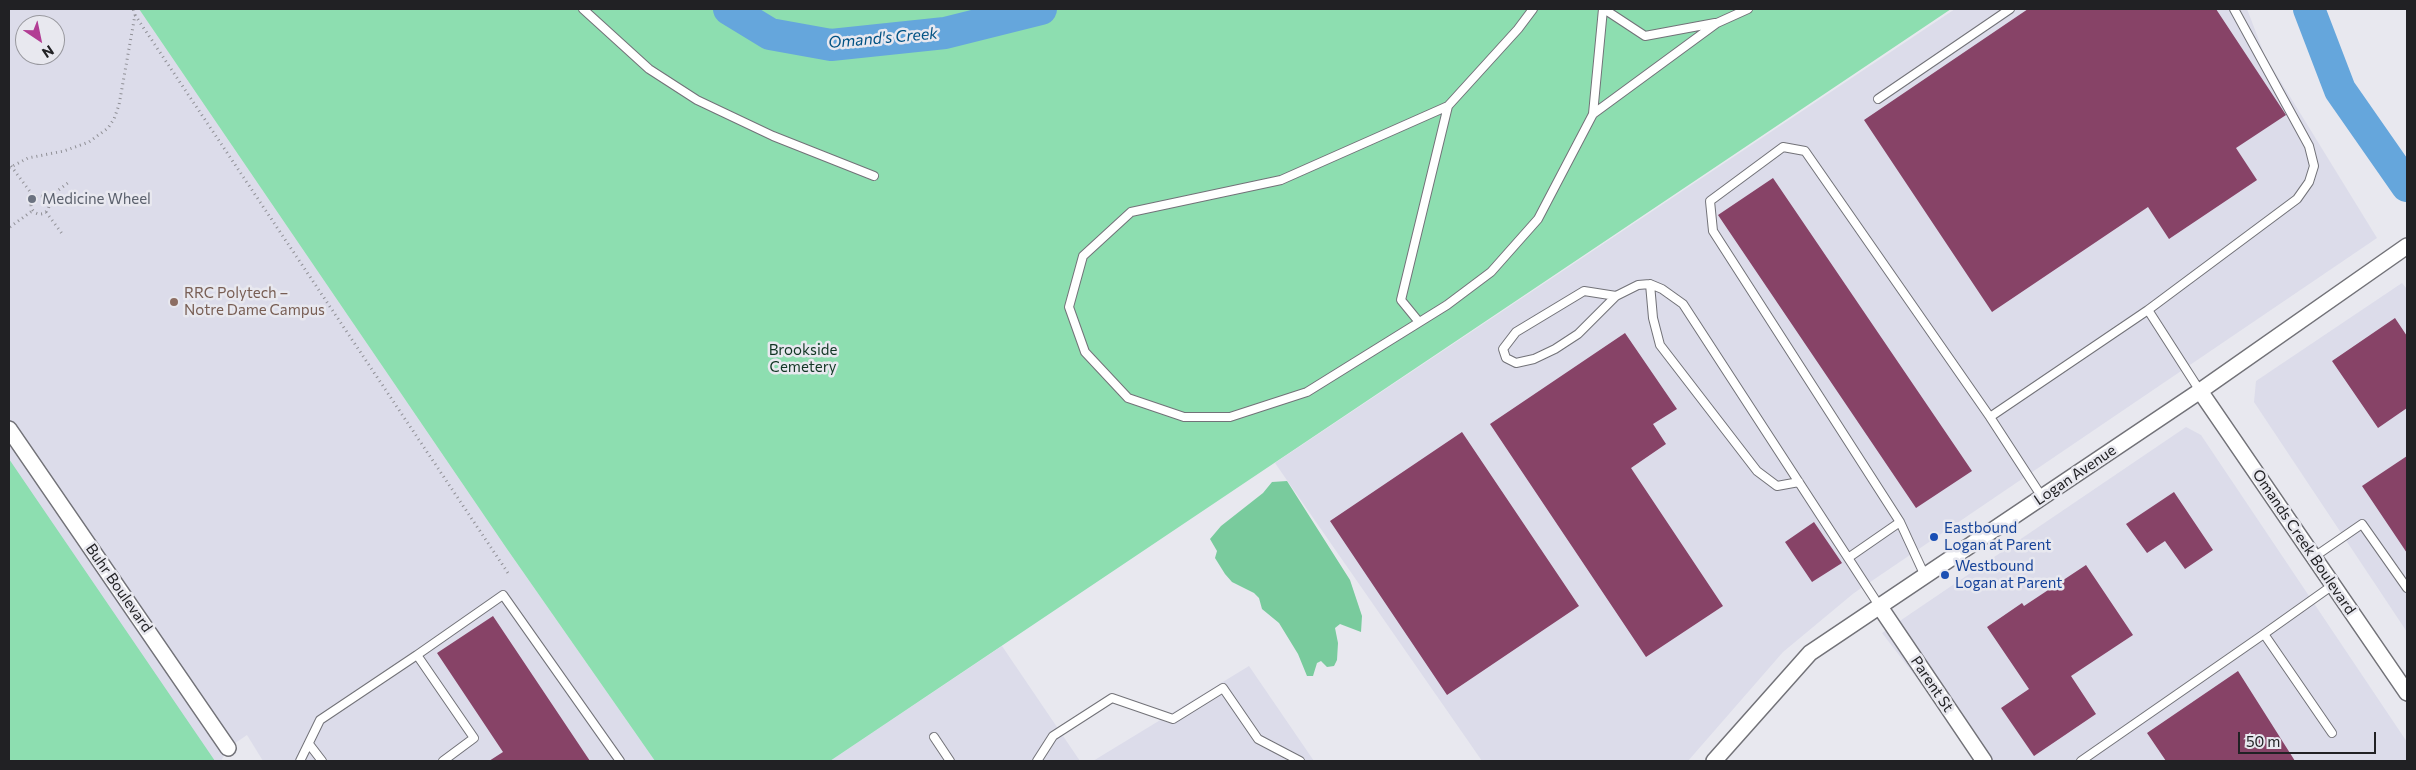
<!DOCTYPE html>
<meta charset="utf-8">
<style>
body{margin:0}
#map{position:relative;width:2416px;height:770px;overflow:hidden;background:#e8e8ef;font-family:Commissioner,sans-serif}
canvas{display:block}
.frame{position:absolute;inset:0;border:10px solid #212124;pointer-events:none}
.north{position:absolute;left:15px;top:15px;width:50px;height:50px;box-sizing:border-box;background:#e8e8ef;border:1px solid #98989e;border-radius:50%;rotate:146deg;font-size:14px;font-weight:700;line-height:20px;text-align:center;color:#212124}
.north::after{content:'';display:block;margin:auto;width:18px;height:22px;background:#b23d94;clip-path:polygon(50% 0,100% 100%,50% 72%,0 100%)}
.scale{position:absolute;left:2238px;top:732px;width:138px;height:22px;box-sizing:border-box;border:2px solid #212124;border-top:0;padding-left:6px;font-size:15px;line-height:18px;white-space:nowrap;color:#212124;-webkit-text-stroke:4px #e8e8ef;paint-order:stroke}
</style>
<div id="map">
<canvas width="2416" height="770"></canvas>
<div class="frame"></div>
<div class="north">N</div>
<div class="scale">50 m</div>
</div>
<script>
const context = document.querySelector('canvas').getContext('2d');
context.lineJoin = 'round';
function fill(path, color) { context.fillStyle = color; context.fill(path, 'evenodd'); }
const poly = rows => new Path2D(rows.map(r => 'M' + r).join(''));
function strokePath(path, color, width, dash) { context.strokeStyle = color; context.lineWidth = width; context.lineCap = dash ? 'butt' : 'round'; context.setLineDash(dash || []); context.stroke(path); }
function write(font, color, halo, rows, align = 'center') {
  context.font = font + ' Commissioner,sans-serif'; context.lineWidth = 5; context.setLineDash([]); context.textBaseline = 'middle'; context.strokeStyle = halo; context.fillStyle = color; for (const [text, x, y, turn = 0] of rows) {
    context.save(); context.translate(x, y); context.rotate((+turn || 0) * Math.PI / 180); context.textAlign = isNaN(turn) ? turn : align; if (halo) context.strokeText(text, 0, 0); context.fillText(text, 0, 0); context.restore();
  }
}
const built = poly([
 [9,9,139,9,507,549,655,761,263,761,247,735,228,748,221,761,9,761],
 [25,25,55,25,55,55,25,55],
 [1955,9,2247,9,2265,56,2377,238,1854,593,1783,652,1688,761,1482,761,1275,463],
 [2402,283,2407,289,2407,632,2254,402,2256,381],
 [2186,427,2201,435,2407,742,2407,761,1981,761,1882,633],
 [1002,646,1080,761,830,761],
 [1249,666,1314,761,1093,761]
]);
const green = poly([
 [139,9,1951,9,830,761,655,761,507,549],
 [9,459,215,761,9,761]
]);
const forest = poly([
 [1287,481,1350,580,1362,616,1361,632,1340,624,1335,628,1338,643,1337,660,1334,666,1327,667,1321,661,1317,663,1313,676,1307,676,1298,654,1279,623,1262,609,1259,598,1254,593,1232,582,1225,574,1215,558,1217,551,1210,539,1221,526,1263,493,1272,482]
]);
const river = poly([
 [729,9,770,34,831,45,945,33,1041,9],
 [2309,9,2340,90,2407,186]
]);
const building = poly([
 [2028,9,2216,9,2286,115,2236,148,2257,180,2169,239,2148,207,1992,312,1864,120],
 [1773,178,1972,471,1916,508,1718,215],
 [2395,318,2407,336,2407,408,2378,428,2332,361],
 [1625,333,1677,409,1653,424,1666,444,1631,468,1723,606,1646,657,1490,424],
 [1462,432,1579,606,1447,695,1330,521],
 [2407,456,2407,553,2362,486],
 [2174,492,2213,550,2185,569,2165,541,2147,553,2126,524],
 [1814,522,1842,563,1812,582,1785,542],
 [2086,565,2133,635,2071,676,2096,714,2034,756,2001,708,2029,689,1987,627,2022,603,2024,606],
 [493,616,590,761,489,761,503,752,437,653],
 [2238,671,2295,761,2166,761,2147,733]
]);
const path = poly([
 [135,15,508,573],
 [11,166,34,197],
 [9,168,28,158,64,151,89,142,108,128,114,119,119,105,135,15,133,9],
 '31 205a9 9 0 1 1 18 0a9 9 0 1 1-18 0Z',
 [47,199,69,182],
 [46,212,63,235],
 [10,227,32,211]
]);
const service = poly([
 [583,9,649,69,697,100,773,136,874,176],
 [1533,9,1518,29,1448,106,1281,180,1131,212,1083,256,1069,307,1085,352,1128,398,1184,417,1230,417,1307,392,1447,305,1491,272,1538,219,1593,114,1717,23,1748,9],
 [1604,9,1645,36,1715,23],
 [1878,99,2010,9],
 [1593,114,1603,9],
 [1650,284,1653,318,1660,345,1757,471,1777,486,1799,482],
 [1616,296,1584,291,1516,332,1503,349,1506,358,1516,363,1534,359,1555,349,1578,334,1616,296,1638,285,1650,284,1662,289,1683,304,1880,607],
 [2148,310,2297,199,2309,182,2314,166,2309,146,2234,9],
 [1419,322,1401,300,1448,106],
 [2042,497,1990,417,2148,310,2200,391],
 [2314,557,2362,524,2407,588],
 [1848,558,1900,522],
 [1925,576,1900,522,1713,231,1710,201,1783,147,1805,151,1990,417],
 [417,655,503,595,620,761],
 [2332,733,2264,634,2333,585],
 [934,737,950,761],
 [309,744,322,761],
 [300,761,320,720,417,655,474,738,443,761],
 [1037,761,1053,736,1112,698,1173,719,1223,688,1258,739,1300,761],
 [2081,761,2264,634]
]);
const minor = poly([
 [2200,391,2407,693],
 [9,429,228,748],
 [1880,607,1984,761],
 [1714,761,1810,653,2200,391,2407,246]
]);
const markers = [
 [32,199,5,"#6b7280"],
 [174,302,5,"#8d6e63"],
 [1934,537,5,"#1a4fb4"],
 [1945,575,5,"#1a4fb4"]
];
const worshipNames = [
 ["Medicine Wheel",42,199]
];
const educationNames = [
 ["RRC Polytech –",184,293],
 ["Notre Dame Campus",184,310]
];
const parkNames = [
 ["Brookside",803,350],
 ["Cemetery",803,367]
];
const streetNames = [
 ["Logan Avenue",2075,475,-34],
 ["Omands Creek Boulevard",2304,542,56],
 ["Buhr Boulevard",119,588,55],
 ["Parent St",1932,684,56]
];
const transitNames = [
 ["Eastbound",1944,528],
 ["Logan at Parent",1944,545],
 ["Westbound",1955,566],
 ["Logan at Parent",1955,583]
];
const waterNames = [
 ["Omand's Creek",883,38,-5]
];
fill(built, '#dcdcea');
fill(green, '#8ddeb0');
fill(forest, '#79cb9d');
strokePath(river, '#65a6dc', 32);
fill(building, '#874367');
strokePath(service, '#727278', 10);
strokePath(minor, '#727278', 18);
strokePath(path, '#909096', 3, [1, 4]);
strokePath(service, '#fff', 8);
strokePath(minor, '#fff', 15);
for (const [x, y, r, color] of markers) { const dot = new Path2D(); dot.arc(x, y, r, 0, 2 * Math.PI); context.fillStyle = color; context.fill(dot); strokePath(dot, '#e8e8ef', 2); }
write('15px', '#5b616d', '#e8e8ef', worshipNames, 'left');
write('15px', '#785e54', '#e8e8ef', educationNames, 'left');
write('15px', '#123624', '#e8e8ef', parkNames);
write('15px', '#212124', '#e8e8ef', streetNames);
write('15px', '#164399', '#e8e8ef', transitNames, 'left');
write('italic 16px', '#005284', '#e8e8ef', waterNames);
</script>
